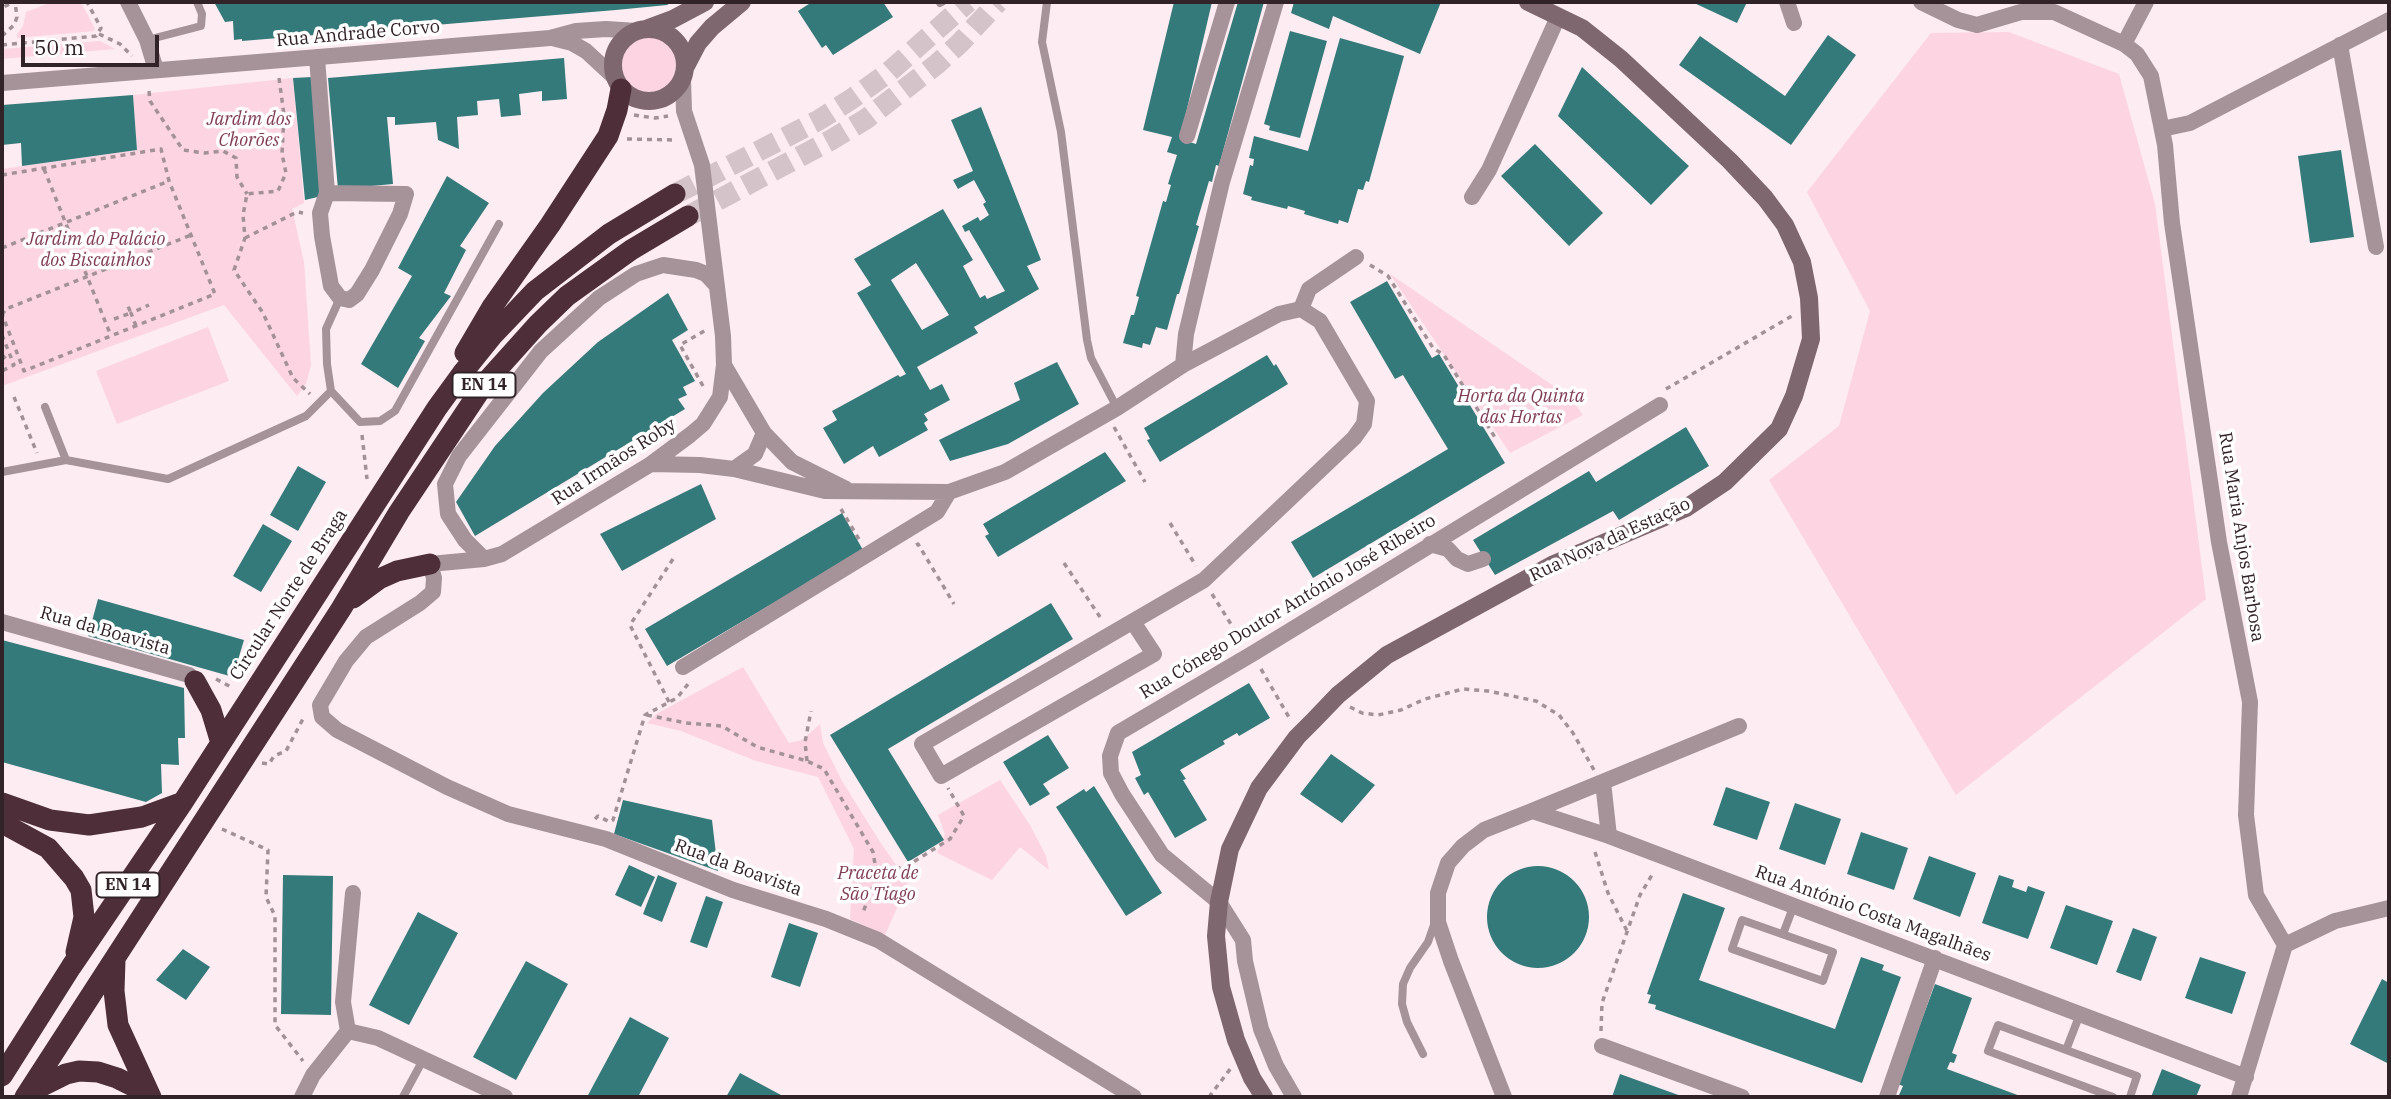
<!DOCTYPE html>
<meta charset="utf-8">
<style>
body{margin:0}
#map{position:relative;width:2391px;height:1099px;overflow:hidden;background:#fdecf1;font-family:"IBM Plex Serif",serif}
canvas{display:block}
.frame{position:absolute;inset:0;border:4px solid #322328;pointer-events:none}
.scale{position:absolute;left:21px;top:35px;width:138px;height:32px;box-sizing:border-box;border:4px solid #322328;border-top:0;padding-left:9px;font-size:21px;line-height:24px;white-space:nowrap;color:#322328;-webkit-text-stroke:5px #fefefe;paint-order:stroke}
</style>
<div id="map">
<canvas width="2391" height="1099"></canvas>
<div class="frame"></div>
<div class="scale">50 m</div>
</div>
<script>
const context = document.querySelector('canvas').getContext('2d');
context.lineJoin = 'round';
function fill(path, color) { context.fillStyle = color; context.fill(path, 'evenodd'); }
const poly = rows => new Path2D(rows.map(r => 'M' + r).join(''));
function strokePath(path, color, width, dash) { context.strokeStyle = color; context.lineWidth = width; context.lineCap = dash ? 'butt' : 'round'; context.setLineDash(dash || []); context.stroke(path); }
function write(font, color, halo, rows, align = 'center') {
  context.font = font + ' "IBM Plex Serif",serif'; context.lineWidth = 7; context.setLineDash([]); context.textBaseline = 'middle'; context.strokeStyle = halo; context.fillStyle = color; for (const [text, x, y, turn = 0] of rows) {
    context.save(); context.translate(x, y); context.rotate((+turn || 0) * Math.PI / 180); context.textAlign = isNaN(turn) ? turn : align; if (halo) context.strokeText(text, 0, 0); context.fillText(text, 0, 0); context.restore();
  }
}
const green = poly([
 [52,2,81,2,95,29,94,31,17,38,17,34,23,26,26,12],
 [2009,32,2119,74,2155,204,2206,599,1956,795,1769,480,1839,426,1870,311,1807,192,1931,33],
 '622 65a28 28 0 1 1 56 0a28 28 0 1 1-56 0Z',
 [100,41,115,49,2,59,2,49],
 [293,78,304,203,292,209,304,262,311,365,306,384,297,396,224,305,2,386,2,169,137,150,133,95],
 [1390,274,1571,398,1583,415,1510,453],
 [208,327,229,381,117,424,96,371],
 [743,667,789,743,802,740,820,724,823,743,842,781,880,842,896,865,914,870,885,935,850,919,854,849,818,777,756,761,681,731,647,723,658,713],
 [1000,780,1030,825,1046,856,1049,870,1020,847,992,880,937,853,945,834,938,815]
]);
const building = poly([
 [214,2,672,2,667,5,616,10,242,41,242,39,234,40,233,21,225,22],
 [812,2,883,2,893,17,833,55,826,45,822,48,798,11],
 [1174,2,1212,2,1180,139,1196,144,1238,2,1264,2,1219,166,1216,165,1212,182,1209,181,1196,225,1199,226,1179,294,1177,294,1167,330,1156,327,1150,345,1143,343,1142,348,1123,343,1131,315,1134,315,1139,297,1136,296,1163,201,1166,202,1171,185,1168,184,1177,155,1167,152,1172,137,1143,130],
 [1294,2,1441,2,1420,54,1333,16,1329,29,1291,13],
 [1692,2,1747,2,1737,23],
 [1290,31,1327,41,1300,138,1269,130,1270,126,1264,124],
 [1828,35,1856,55,1791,145,1679,65,1700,36,1785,96],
 [1340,38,1404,56,1369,182,1366,181,1363,190,1358,189,1348,223,1339,220,1338,224,1304,214,1305,211,1288,206,1287,209,1251,200,1252,197,1243,194,1250,165,1253,166,1254,159,1249,158,1254,136,1308,151],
 [564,58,567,99,542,101,542,91,519,94,521,115,501,117,499,99,477,101,478,115,457,117,459,149,438,140,436,122,395,125,395,117,387,117,393,184,338,189,328,78],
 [1582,67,1689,166,1651,205,1558,116],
 [312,77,322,196,305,200,293,78],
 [133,95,137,150,22,166,21,143,2,145,2,105],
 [981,107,1041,260,1027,266,1039,289,974,327,978,333,917,367,930,390,942,384,950,400,924,414,928,420,924,423,928,430,879,457,873,446,844,464,823,428,837,420,832,411,898,375,900,377,906,374,857,293,871,285,854,259,943,209,973,260,963,266,980,298,985,295,987,299,1005,291,969,230,965,232,962,226,978,217,980,221,989,215,983,204,986,202,974,180,958,189,953,180,973,171,951,120],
 [916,263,949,315,922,330,891,280],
 [1535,144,1603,213,1569,246,1501,176],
 [2341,150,2354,237,2310,243,2298,156],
 [447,176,489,203,460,246,466,250,444,293,451,296,419,338,425,341,398,388,361,364,412,276,398,268],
 [1387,281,1432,358,1439,354,1505,463,1313,578,1291,542,1448,449,1403,375,1395,379,1350,302],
 [668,293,688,330,672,340,695,381,683,387,687,395,678,399,685,409,475,536,456,502,495,446,543,393,598,342],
 [1267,355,1274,366,1276,364,1288,384,1160,462,1147,440,1150,439,1144,428],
 [1057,362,1079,404,1008,444,950,461,939,440,1020,400,1014,383],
 [1686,427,1709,466,1619,520,1613,511,1495,575,1473,540,1589,471,1596,482],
 [1105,452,1126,481,998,557,985,536,989,534,983,524],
 [298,466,326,482,298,531,270,515],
 [701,484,716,519,622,571,600,534],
 [842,513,863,550,667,666,645,629],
 [263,524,292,541,261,592,233,576],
 [98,599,244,640,233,677,88,636],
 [1051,603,1073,639,888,749,944,840,908,862,830,735],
 [2,640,184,688,185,738,178,738,179,765,161,764,162,793,146,802,2,762],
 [1249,683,1270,718,1239,736,1237,733,1223,741,1225,744,1180,770,1186,779,1183,780,1207,820,1175,838,1148,792,1144,795,1135,778,1141,775,1132,752],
 [1048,735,1069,768,1043,784,1050,794,1030,806,1003,762],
 [1331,754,1375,785,1342,823,1300,794],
 [1094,786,1162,893,1126,916,1056,807,1084,789,1086,792],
 [1726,787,1770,802,1757,840,1713,825],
 [623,800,712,820,718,871,614,834],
 [1795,803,1841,819,1825,865,1779,849],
 [1861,832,1908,848,1894,890,1847,874],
 [1929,856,1976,873,1960,917,1913,899],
 [629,865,655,877,641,907,615,895],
 '1487 917a51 51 0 1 1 102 0a51 51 0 1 1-102 0Z',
 [283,875,333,876,331,1015,281,1014],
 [658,875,677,883,662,922,643,914],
 [1999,875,2014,880,2012,887,2026,892,2028,886,2045,892,2028,939,1982,923],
 [1683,893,1725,908,1699,980,1835,1029,1861,957,1884,965,1882,970,1901,977,1862,1083,1655,1009,1656,1005,1648,1003,1651,995,1647,994],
 [706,896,723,902,707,948,690,942],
 [2066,905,2113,921,2097,965,2050,948],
 [418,912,458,933,409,1025,369,1005],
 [789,923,818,933,800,987,771,977],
 [2133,928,2157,937,2141,981,2116,972],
 [183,949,210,967,186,1000,156,980],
 [2200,957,2246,972,2232,1014,2185,998],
 [526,961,568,984,516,1080,473,1057],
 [2382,979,2389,983,2389,1064,2350,1044],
 [1935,984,1972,998,1952,1053,1957,1055,1954,1063,1950,1062,1947,1069,2023,1097,1905,1097,1899,1095,1903,1086,1898,1084],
 [630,1017,669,1038,638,1097,587,1097],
 [2162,1069,2201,1085,2196,1097,2151,1097],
 [740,1073,781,1095,780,1097,726,1097],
 [1620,1074,1684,1097,1612,1097]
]);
const highwayTunnel = poly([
 [675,194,819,120,853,98,889,72,968,2],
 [690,215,831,140,866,119,937,64,960,43,998,2]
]);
const path = poly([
 [2,15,2,8,13,2],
 [99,34,120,44,132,56],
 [2,36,14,25,17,17,15,2],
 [2,45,96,36,101,28,87,2],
 [279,78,284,115,282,154,286,173,278,191,247,194,243,215,245,238,234,270,263,313,293,378,310,394],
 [149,91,150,101,183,150,205,153,223,151,236,158,237,177,247,194],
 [634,115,655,118,668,116],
 [627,139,675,140],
 [44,169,111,336],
 [2,175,161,149,169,181,215,294,24,371,2,314],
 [245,238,297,212,303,213],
 [2,248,169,181],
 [1370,265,1388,276,1433,348,1444,355,1496,439],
 [2,315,6,309,191,235],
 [114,319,131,313,127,304],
 [136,326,131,313,149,305],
 [2,335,14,365,2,371],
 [2,355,6,359,2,364],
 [703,386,680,345,706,330],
 [1666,389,1792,316],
 [14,397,37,453],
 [1114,427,1145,482],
 [362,435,367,479],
 [841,509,860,541],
 [1170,523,1196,566],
 [916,545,918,544,954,604],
 [1064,563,1102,620],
 [1212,594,1241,640],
 [1261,669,1290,719],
 [216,679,233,688],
 [669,702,630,625,673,559],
 [1350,707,1362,713,1378,715,1401,710,1425,699,1463,689,1488,691,1536,701,1559,715,1573,733,1594,770],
 [647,715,686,723,722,726,757,747,807,761,824,769,873,852,877,876,862,915],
 [807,761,805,742,811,711],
 [262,763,269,764,274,756,286,751,304,717],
 [595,819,598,816,610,822,613,820,645,715,677,698,688,684],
 [222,829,268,850,266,897,275,916,275,1025,303,1061],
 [1595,852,1608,893,1627,931],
 [877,876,910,864,950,839,964,816,948,788],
 [1601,1031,1602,1003,1640,895,1652,875],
 [1209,1097,1231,1068]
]);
const lane = poly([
 [1047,2,1042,42,1061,132,1087,340,1091,358,1117,408],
 [940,3,942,2],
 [147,40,201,26,202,14,197,2],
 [340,298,326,329,327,364,331,391,360,422,380,421,395,411,499,224],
 [45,407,66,460,168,479,306,416,331,391],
 [2,472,66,460],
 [1742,920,1833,952,1823,981,1732,949,1742,920],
 [1783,934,1794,905],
 [2066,1050,2080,1014],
 [1423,1054,1407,1022,1402,1004,1403,984,1410,968,1428,942,1435,922],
 [403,1097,424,1058],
 [2113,1097,1988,1051,1998,1025,2137,1076,2130,1097]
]);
const street = poly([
 [128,2,147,40,156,70],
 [1787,2,1794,23],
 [1921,2,1958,20,1977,25,2021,12,2054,12,2124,44,2137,54,2151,76,2165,145,2172,223,2219,542,2250,702,2246,815,2256,895,2285,945],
 [552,38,572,43,586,51,613,76],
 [2124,44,2146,2],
 [2340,45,2376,247],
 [317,57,327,193,320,213,322,236,331,286,340,298,349,300,357,294,372,270,400,214,406,194,327,193],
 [683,80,684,111,702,165,723,336,724,365,720,397,703,424,690,435,651,464,502,554,484,559,430,564,434,578,433,592,420,603,366,637,346,661,320,705,322,717,337,730,447,787,508,814,606,839,733,890,826,919,878,940,1134,1097],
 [2,83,550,38,576,31,606,29,637,31],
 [2162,129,2190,123,2389,20],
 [1187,136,1227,2],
 [1472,197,1489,170,1558,17],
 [1301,309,1309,289,1356,257],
 [724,365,764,433,792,462,846,489],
 [1183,365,1186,334,1222,182,1276,2],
 [651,464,700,465,734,469,825,491,949,492,1005,472,1117,408,1183,365,1279,314,1301,309,1320,321,1367,401,1364,424,1354,438,1204,580,922,744,941,776,1154,654,1133,622],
 [734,469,755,454,764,433],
 [1430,544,1448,549,1457,559,1468,564,1483,559],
 [484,559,465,540,448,514,445,484,459,456,541,351,599,298,636,274,663,265,696,270,706,274,717,286],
 [2,622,189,675,195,681],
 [683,667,937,512,949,492],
 [1603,782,1609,836],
 [1532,811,1739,726],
 [2285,945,2335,921,2389,908],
 [348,1031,343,1002,353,893],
 [1602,1046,1742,1097],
 [302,1097,313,1075,348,1031,378,1038,505,1097],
 [1294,1097,1276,1066,1261,1029,1245,961,1243,940,1219,902,1162,855,1122,794,1111,773,1110,756,1118,733,1252,654,1660,405],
 [1504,1097,1451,961,1438,922,1438,893,1448,863,1463,846,1484,830,1532,811,1609,836,2246,1077],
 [1887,1097,1935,958],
 [2239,1097,2285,945]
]);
const secondary = poly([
 '613 65a36 36 0 1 1 72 0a36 36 0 1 1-72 0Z',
 [646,29,673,19,705,2],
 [686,66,698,43,712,27,742,2],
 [1264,1097,1252,1078,1236,1040,1221,987,1216,936,1219,902,1230,849,1259,788,1297,737,1314,720,1338,695,1387,655,1554,564,1686,508,1725,482,1779,429,1794,396,1811,339,1809,298,1802,262,1785,225,1765,198,1730,161,1621,59,1582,28,1528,2]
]);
const highway = poly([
 [465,353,492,307,550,225,608,136,617,110,621,89],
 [353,598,379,579,397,571,430,564],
 [195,681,211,710,221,743],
 [2,803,50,820,89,825,142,817,183,802],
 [2,823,48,848,74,878,81,890,84,917,76,952],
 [115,960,114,991,118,1025,151,1097],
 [2,1076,71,967,183,802,437,408,464,371,493,335,535,291,609,234,675,194],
 [30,1092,66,1074,79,1071,98,1072,117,1078,137,1088,145,1097],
 [25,1097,341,609,399,512,485,383,538,324,567,296,631,250,688,216]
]);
const shields = [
 [484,385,63],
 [128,885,63]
];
const shieldNames = [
 ["EN 14",484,385],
 ["EN 14",128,885]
];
const streetNames = [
 ["Rua Andrade Corvo",358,34,-5],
 ["Rua Irmãos Roby",614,462,-33],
 ["Rua Maria Anjos Barbosa",2241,537,81],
 ["Rua Nova da Estação",1610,540,-25],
 ["Circular Norte de Braga",289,595,-57],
 ["Rua Cónego Doutor António José Ribeiro",1288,607,-31],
 ["Rua da Boavista",105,631,16],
 ["Rua da Boavista",738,868,20],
 ["Rua António Costa Magalhães",1873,914,20]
];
const parkNames = [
 ["Jardim dos",249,120],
 ["Chorões",249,141],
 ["Jardim do Palácio",96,240],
 ["dos Biscainhos",96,261],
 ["Horta da Quinta",1521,397],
 ["das Hortas",1521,418],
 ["Praceta de",878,874],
 ["São Tiago",878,895]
];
fill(green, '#fdd4e1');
fill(building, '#357a7a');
strokePath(highwayTunnel, '#d4c4c9', 21, [21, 10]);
strokePath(path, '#a29297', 3.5, [5, 5]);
strokePath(lane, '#a59399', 8);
strokePath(street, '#a59399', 16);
strokePath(secondary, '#7f676f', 18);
strokePath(highway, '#4d2e39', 21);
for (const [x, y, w] of shields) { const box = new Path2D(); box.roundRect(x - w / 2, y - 12.5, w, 25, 5); context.fillStyle = '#fefefe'; context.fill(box); strokePath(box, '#322328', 2); }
write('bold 16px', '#322328', null, shieldNames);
write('18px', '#322328', '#fefefe', streetNames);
write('italic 18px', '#803c56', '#fefefe', parkNames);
</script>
